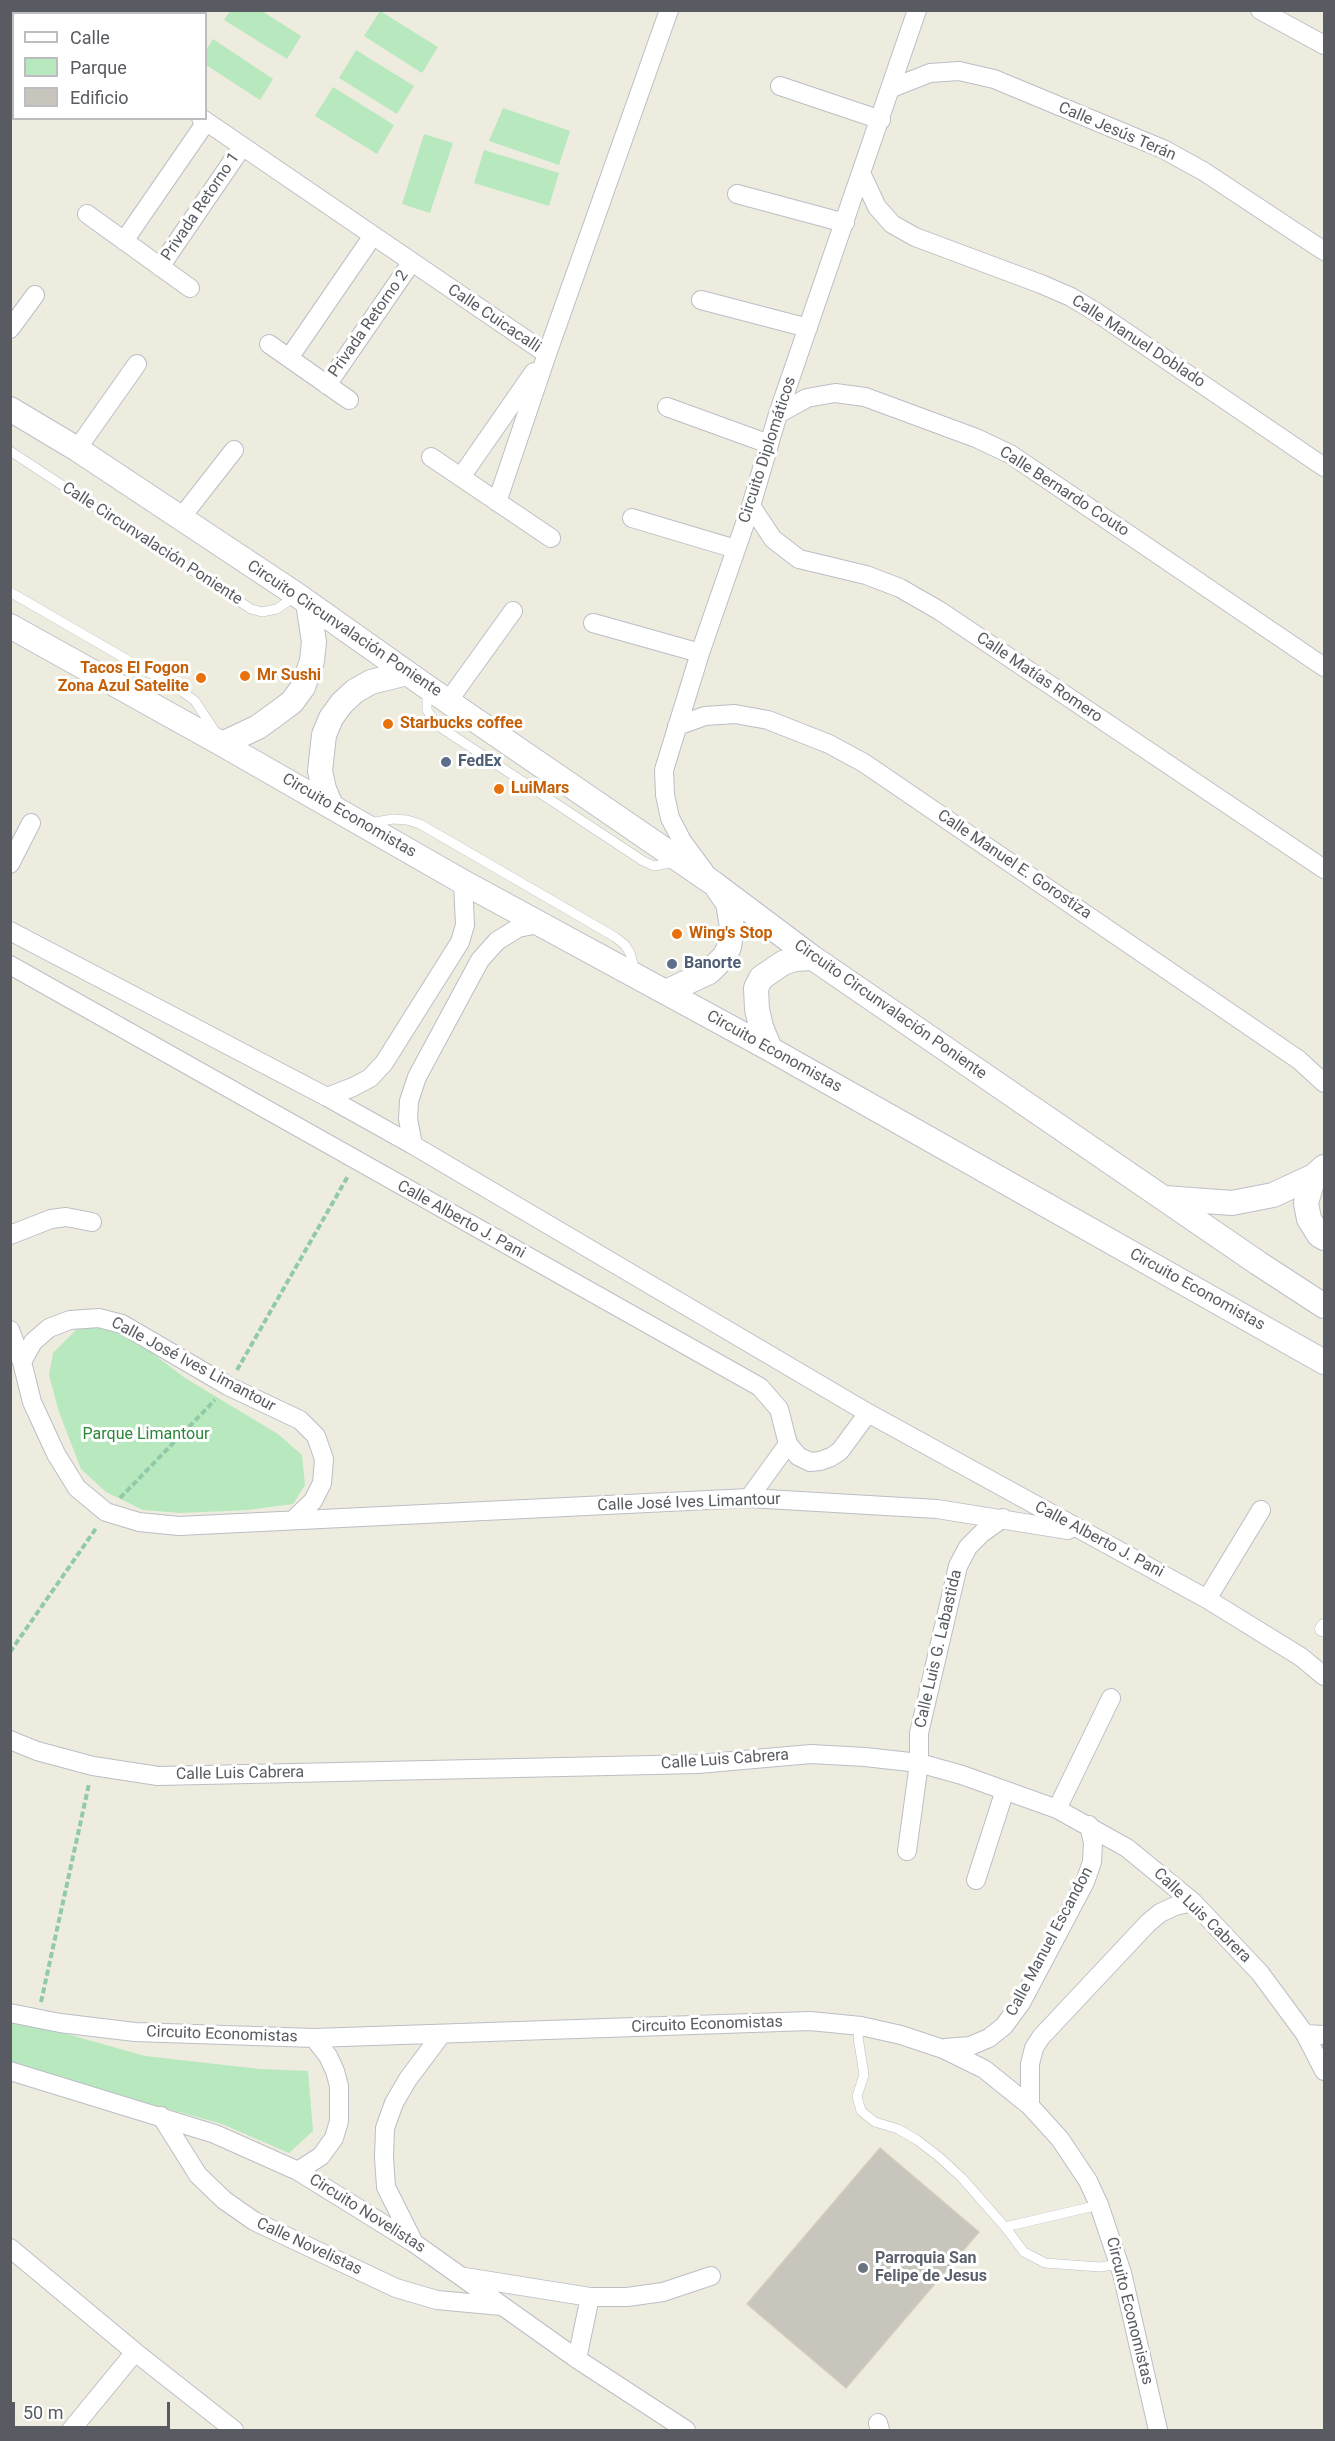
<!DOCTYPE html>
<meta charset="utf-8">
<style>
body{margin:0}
#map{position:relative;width:1335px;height:2441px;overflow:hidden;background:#edecdf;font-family:Roboto,sans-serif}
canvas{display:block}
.frame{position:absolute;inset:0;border:12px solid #585b62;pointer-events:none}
.legend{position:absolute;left:12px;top:12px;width:195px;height:108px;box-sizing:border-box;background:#fff;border:2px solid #bcbdc0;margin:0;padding:8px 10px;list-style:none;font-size:18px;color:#585b62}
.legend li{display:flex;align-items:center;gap:12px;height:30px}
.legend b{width:30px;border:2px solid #bcbdc0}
.scale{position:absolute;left:12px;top:2402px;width:158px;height:27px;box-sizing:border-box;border:3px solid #585b62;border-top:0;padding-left:8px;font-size:18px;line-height:21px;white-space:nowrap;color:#585b62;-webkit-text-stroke:4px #fff;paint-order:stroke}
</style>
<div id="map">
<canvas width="1335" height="2441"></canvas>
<div class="frame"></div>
<ul class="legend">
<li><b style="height:8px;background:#fff"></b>Calle</li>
<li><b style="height:16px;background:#b8e8be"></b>Parque</li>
<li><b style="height:16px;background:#c8c6bc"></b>Edificio</li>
</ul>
<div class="scale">50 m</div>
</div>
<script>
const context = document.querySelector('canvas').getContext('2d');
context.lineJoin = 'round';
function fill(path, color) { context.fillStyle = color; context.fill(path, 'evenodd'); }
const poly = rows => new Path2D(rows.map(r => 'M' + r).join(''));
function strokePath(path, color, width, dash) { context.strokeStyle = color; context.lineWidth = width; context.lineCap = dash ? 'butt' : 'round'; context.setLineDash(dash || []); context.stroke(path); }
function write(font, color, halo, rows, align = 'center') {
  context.font = font + ' Roboto,sans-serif'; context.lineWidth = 6; context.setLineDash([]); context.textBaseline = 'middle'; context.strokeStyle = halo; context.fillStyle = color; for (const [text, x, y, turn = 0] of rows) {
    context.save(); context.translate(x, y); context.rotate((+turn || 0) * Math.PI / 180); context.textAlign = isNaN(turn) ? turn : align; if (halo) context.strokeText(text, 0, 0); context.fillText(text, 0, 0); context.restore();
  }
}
const green = poly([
 [230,11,262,11,301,36,287,59,224,20],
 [380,11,438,47,422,73,364,36],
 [213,39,273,79,260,100,206,65,206,50],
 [356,50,414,86,397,114,339,78],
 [333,87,394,125,377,154,315,116],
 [503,108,570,131,559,165,489,141],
 [424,134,453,143,430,213,402,204],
 [484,150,559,173,549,206,474,183],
 [113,1323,185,1378,278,1434,302,1455,305,1485,293,1504,247,1510,181,1513,143,1510,106,1492,81,1469,59,1412,49,1375,53,1353,79,1327],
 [10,2018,145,2056,260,2069,308,2071,313,2131,289,2153,222,2124,11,2065]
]);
const building = poly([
 [880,2148,979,2232,846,2388,747,2304,880,2148]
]);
const path = poly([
 [237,1370,348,1176],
 [120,1498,215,1400],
 [10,1652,97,1527],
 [41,2002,89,1784]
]);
const service = poly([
 [10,451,251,609,262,612,277,609,295,596],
 [10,592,183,692,195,701,216,733],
 [427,690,427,710,437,725,643,861,654,866,675,862],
 [369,823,393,819,407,820,420,824,615,937,625,945,630,953,635,971],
 [861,2026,858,2037,864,2075,857,2096,861,2111,875,2122,898,2129,917,2140,938,2156,962,2178,1005,2227,1099,2205],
 [1005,2227,1024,2252,1045,2263,1100,2267,1119,2264]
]);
const pedestrian = poly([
 [1322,1629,1324,1626]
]);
const minor = poly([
 [29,10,32,14],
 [1260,10,1324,45],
 [10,54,14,50],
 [780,86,881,120],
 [892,88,930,73,959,71,994,79,1163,149,1203,171,1324,251],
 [201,118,547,354],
 [862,175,877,207,892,224,915,237,1041,284,1071,297,1099,314,1324,467],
 [737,194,845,223],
 [87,214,190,288],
 [124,241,206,122],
 [160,267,242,147],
 [701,300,808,328],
 [10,329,35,295],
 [269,344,349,400],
 [289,358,372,237],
 [327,385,411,263],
 [667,407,769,444],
 [778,414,807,398,835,393,865,397,976,438,1010,454,1324,667],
 [77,449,137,364],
 [431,457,551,538],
 [461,477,534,372],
 [497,502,547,354,669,10],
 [751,506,773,539,799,559,866,575,900,588,940,611,1324,869],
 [632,518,736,549],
 [180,519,234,450],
 [593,623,700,653],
 [449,700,513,611],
 [677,726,705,716,735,714,768,720,829,744,864,763,1299,1060,1324,1083],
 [10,864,31,823],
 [705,872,682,841,670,818,665,795,664,770,700,653,751,506,778,414,917,10],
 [10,931,327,1097,413,1145,868,1413,1207,1599,1301,1657,1324,1676],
 [10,965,760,1387,779,1409,788,1444,798,1456,810,1462,820,1461,831,1457,840,1451,868,1413],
 [327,1097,353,1087,370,1078,384,1063,460,942,465,925,463,882],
 [413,1145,408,1119,409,1101,417,1077,480,960,497,941,518,928,539,924],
 [10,1235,51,1219,66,1217,92,1222],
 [10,1330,22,1362,32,1402,56,1454,77,1488,106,1512,139,1522,179,1526,749,1498,937,1509,1068,1530],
 [22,1362,33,1342,49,1328,70,1320,99,1318,122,1324,228,1386,300,1420,316,1436,324,1459,322,1483,313,1501,293,1520],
 [749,1498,788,1444],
 [1207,1599,1261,1510],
 [10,1740,37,1751,93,1766,158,1776,698,1764,811,1754,865,1757,919,1763,962,1775,1057,1809,1127,1848,1193,1902,1260,1973,1305,2034,1324,2071],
 [1057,1809,1111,1698],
 [907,1851,919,1763,919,1733,958,1566,968,1547,982,1533,1003,1518],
 [976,1880,1005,1790],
 [10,2013,60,2023,135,2032,314,2038,810,2021,861,2026,901,2035,943,2049,984,2069,1030,2106,1060,2139,1088,2181,1099,2205,1122,2273,1158,2430],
 [1305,2034,1324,2035],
 [945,2048,970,2046,989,2038,1004,2026,1021,2003,1085,1882,1092,1862,1093,1843,1089,1825],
 [10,2071,215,2134,298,2171,414,2243,577,2359,686,2430],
 [1030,2106,1030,2064,1034,2048,1041,2037,1148,1923,1160,1913,1175,1906,1193,1902],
 [161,2116,198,2175,224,2200,254,2221,396,2288,437,2300,501,2306],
 [298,2171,321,2156,334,2138,339,2121,339,2086,335,2071,328,2056,314,2038],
 [414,2243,386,2187,384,2158,385,2128,394,2103,408,2079,441,2035],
 [10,2248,135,2352,234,2430],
 [465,2277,590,2297,627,2297,663,2292,711,2276],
 [577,2359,590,2297],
 [878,2423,880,2430],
 [71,2430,135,2352]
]);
const secondary = poly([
 [10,409,77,449,297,595,427,687,713,883,813,958,1258,1263,1324,1306],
 [10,626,222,744,463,882,770,1049,1324,1362],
 [222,744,258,727,276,714,292,702,303,687,312,661,314,642,308,603],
 [331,806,324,789,320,771,324,735,331,718,342,703,355,691,371,682,407,673],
 [666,992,709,972,725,956,729,947,732,927,728,903,718,889],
 [770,1049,761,1027,757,1009,756,988,761,978,783,963,795,959,813,958],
 [1314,1176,1306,1203,1309,1219,1319,1235,1324,1238],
 [1165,1198,1232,1203,1273,1195,1314,1176,1324,1167]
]);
const markers = [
 [245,676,6,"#e8710a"],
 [201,678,6,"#e8710a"],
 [388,724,6,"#e8710a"],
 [446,762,6,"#5c6f8a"],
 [499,789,6,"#e8710a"],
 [677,934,6,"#e8710a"],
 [672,964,6,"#5c6f8a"],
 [863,2268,6,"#6b7280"]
];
const streetNames = [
 ["Calle Jesús Terán",1117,132,23],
 ["Privada Retorno 1",201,207,-56],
 ["Calle Cuicacalli",494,319,34],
 ["Privada Retorno 2",369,324,-55],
 ["Calle Manuel Doblado",1138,342,33],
 ["Circuito Diplomáticos",768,450,-72],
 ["Calle Bernardo Couto",1064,492,33],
 ["Calle Circunvalación Poniente",152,544,33],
 ["Circuito Circunvalación Poniente",344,629,34],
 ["Calle Matías Romero",1039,678,34],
 ["Circuito Economistas",349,816,30],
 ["Calle Manuel E. Gorostiza",1014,865,34],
 ["Circuito Circunvalación Poniente",890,1010,35],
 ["Circuito Economistas",774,1052,29],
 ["Calle Alberto J. Pani",461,1220,29],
 ["Circuito Economistas",1197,1290,29],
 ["Calle José Ives Limantour",193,1365,28],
 ["Calle José Ives Limantour",689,1503,-2],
 ["Calle Alberto J. Pani",1099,1540,28],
 ["Calle Luis G. Labastida",939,1649,-77],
 ["Calle Luis Cabrera",725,1760,-4],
 ["Calle Luis Cabrera",240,1774,-1],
 ["Calle Luis Cabrera",1202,1916,44],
 ["Calle Manuel Escandon",1050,1942,-62],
 ["Circuito Economistas",707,2025,-2],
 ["Circuito Economistas",222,2035,2],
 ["Circuito Novelistas",367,2214,32],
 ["Calle Novelistas",309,2247,25],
 ["Circuito Economistas",1129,2311,76]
];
const foodNames = [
 ["Tacos El Fogon",189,669,"right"],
 ["Zona Azul Satelite",189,687,"right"],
 ["Mr Sushi",257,676],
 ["Starbucks coffee",400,724],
 ["LuiMars",511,789],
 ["Wing's Stop",689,934]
];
const serviceNames = [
 ["FedEx",458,762],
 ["Banorte",684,964]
];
const parkNames = [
 ["Parque Limantour",146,1435]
];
const worshipNames = [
 ["Parroquia San",875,2259],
 ["Felipe de Jesus",875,2277]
];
fill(green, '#b8e8be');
fill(building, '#c8c6bc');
strokePath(building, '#d2cebd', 1.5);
strokePath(service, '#bcbec5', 10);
strokePath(pedestrian, '#bcbec5', 15);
strokePath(minor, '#bcbec5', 20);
strokePath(secondary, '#bcbfc7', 26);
strokePath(path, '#90caa8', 4, [6, 3]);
strokePath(service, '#fff', 9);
strokePath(pedestrian, '#fff', 14);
strokePath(minor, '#fff', 18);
strokePath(secondary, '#fff', 24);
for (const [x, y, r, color] of markers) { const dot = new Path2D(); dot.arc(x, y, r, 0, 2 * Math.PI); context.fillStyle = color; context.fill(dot); strokePath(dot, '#fff', 2); }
write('16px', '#585b62', '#fff', streetNames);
write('bold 16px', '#c56008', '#fff', foodNames, 'left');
write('bold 16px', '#4e5e75', '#fff', serviceNames, 'left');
write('16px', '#2b873b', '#fff', parkNames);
write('bold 16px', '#5b616d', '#fff', worshipNames, 'left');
</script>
